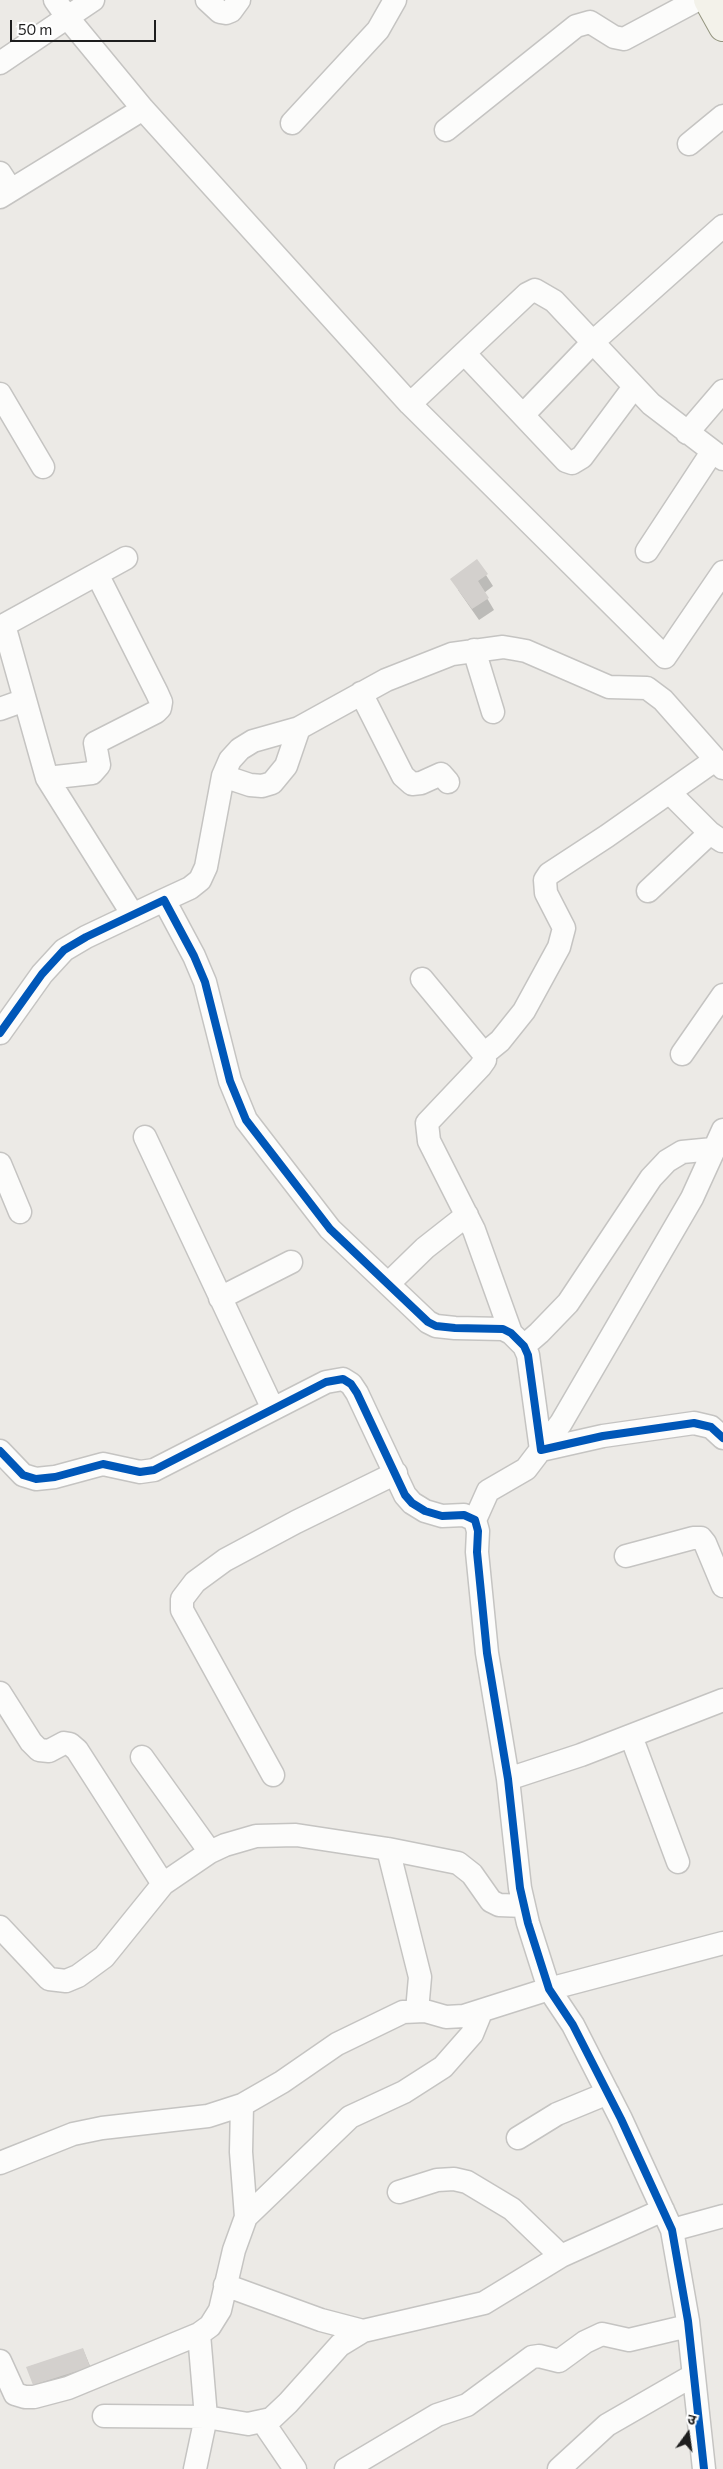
<!DOCTYPE html>
<meta charset="utf-8">
<style>
body{margin:0}
#map{position:relative;width:723px;height:2469px;overflow:hidden;background:#eceae6;font-family:Commissioner,"Noto Sans Devanagari",sans-serif}
canvas{display:block}
.north{position:absolute;left:663px;top:2409px;width:50px;height:50px;-webkit-text-stroke:4px #fff;paint-order:stroke;rotate:14deg;font-size:14px;font-weight:700;line-height:20px;text-align:center;color:#1e1e1e}
.north::after{content:'';display:block;margin:auto;width:18px;height:22px;background:#1e1e1e;clip-path:polygon(50% 0,100% 100%,50% 72%,0 100%)}
.scale{position:absolute;left:10px;top:20px;width:146px;height:22px;box-sizing:border-box;border:2px solid #1e1e1e;border-top:0;padding-left:6px;font-size:15px;line-height:18px;white-space:nowrap;color:#1e1e1e;-webkit-text-stroke:4px #fff;paint-order:stroke}
</style>
<div id="map">
<canvas width="723" height="2469"></canvas>
<div class="north">उ</div>
<div class="scale">50 m</div>
</div>
<script>
const context = document.querySelector('canvas').getContext('2d');
context.lineJoin = 'round';
function fill(path, color) { context.fillStyle = color; context.fill(path, 'evenodd'); }
const poly = rows => new Path2D(rows.map(r => 'M' + r).join(''));
function strokePath(path, color, width, dash) { context.strokeStyle = color; context.lineWidth = width; context.lineCap = dash ? 'butt' : 'round'; context.setLineDash(dash || []); context.stroke(path); }
const shadow = poly([
 [477,561,493,586,484,593,494,610,479,620,458,590],
 [83,2349,95,2378,40,2396,28,2367]
]);
const building = poly([
 [477,559,488,574,478,581,489,598,472,609,450,579],
 [83,2348,90,2367,33,2385,26,2367]
]);
const street = poly([
 [55,0,67,17,143,109,410,404,665,657,723,572],
 [207,0,220,12,226,13,231,11,239,0],
 [0,63,93,0],
 [292,123,378,30,395,0],
 [446,130,576,26,590,22,614,37,624,39,697,0],
 [689,144,723,116],
 [0,173,11,190],
 [0,197,143,109],
 [465,354,566,461,572,463,582,457,634,387],
 [0,394,43,467],
 [410,404,527,294,535,290,554,301,651,404,723,459],
 [523,415,594,341,723,226],
 [687,433,723,391],
 [647,551,712,452],
 [4,625,126,558],
 [0,627,4,625,47,778,133,915],
 [474,650,493,712],
 [361,693,403,776,412,784,421,783,441,774,448,782],
 [0,709,25,700],
 [223,776,250,785,262,786,272,783,286,766,299,728],
 [47,778,92,773,99,765,95,743,156,712,160,708,161,702,157,693,97,574],
 [670,793,710,833,722,841],
 [648,891,710,833],
 [164,900,190,888,200,880,206,867,223,776,230,760,240,749,253,741,299,728,386,680,452,654,503,647,515,649,526,651,609,687,647,688,663,700,723,768],
 [422,979,484,1054,485,1060,480,1067,427,1123,429,1141,474,1230,511,1333],
 [0,1033,42,974,64,950,86,937,164,900,194,956,205,982,230,1081,246,1120,330,1229,428,1322,436,1326,455,1328,503,1329,511,1333,524,1346,528,1355,541,1450,603,1436,694,1423,711,1427,723,1438],
 [484,1054,500,1041,524,1011,559,947,564,928,546,893,545,880,549,874,607,836,715,760],
 [682,1054,723,995],
 [145,1137,273,1409],
 [0,1164,20,1212],
 [388,1284,425,1248,467,1215],
 [220,1298,291,1262],
 [524,1346,539,1333,568,1303,651,1178,667,1161,682,1152,713,1149],
 [0,1451,23,1475,36,1479,55,1477,103,1464,140,1472,154,1470,326,1382,343,1379,351,1384,357,1393,405,1495,412,1503,425,1511,442,1516,464,1515,475,1520,478,1531,477,1552,487,1653,508,1779,520,1888,528,1923,549,1989,573,2025,621,2119,672,2230,688,2321,704,2469],
 [475,1520,488,1491,526,1469,561,1423,692,1198,723,1130],
 [626,1556,693,1538,701,1538,705,1543,723,1586],
 [0,1693,31,1742,39,1750,49,1751,64,1743,70,1744,77,1750,163,1884,210,1852,225,1845,256,1836,296,1835,388,1849,458,1863,472,1874,491,1901,499,1905,524,1906],
 [631,1736,678,1862],
 [142,1757,210,1852],
 [273,1775,182,1610,182,1599,195,1582,225,1560,296,1522,396,1473],
 [508,1779,581,1755,723,1700],
 [388,1849,420,1977,417,2011],
 [0,1927,49,1979,66,1981,78,1976,104,1957,163,1884],
 [242,2105,241,2152,246,2217],
 [518,2138,557,2114,608,2093],
 [0,2163,73,2134,102,2128,208,2116,242,2105,282,2082,337,2044,403,2012,425,2011,446,2017,464,2016,549,1989,723,1943],
 [399,2192,437,2180,454,2179,467,2182,512,2209,561,2256],
 [672,2230,723,2216],
 [225,2285,321,2320,363,2331],
 [0,2361,15,2394,25,2397,34,2397,68,2388,199,2334,210,2326,220,2310,234,2250,246,2217,350,2117,404,2092,443,2067,472,2034,481,2012],
 [104,2416,206,2417,248,2424,271,2419,288,2403,340,2345,363,2331,484,2303,561,2256,663,2210],
 [263,2422,295,2469],
 [195,2469,206,2417,199,2334],
 [346,2469,437,2415,467,2405,532,2357,539,2356,559,2361,585,2342,602,2334,629,2340,688,2326],
 [559,2469,607,2425,692,2376]
]);
const secondary = poly([
 [708,0,723,27]
]);
const cycleway = poly([
 [0,1033,42,974,64,950,86,937,164,900,194,956,205,982,230,1081,246,1120,330,1229,428,1322,436,1326,455,1328,503,1329,511,1333,524,1346,528,1355,541,1450,603,1436,694,1423,711,1427,723,1438],
 [0,1451,23,1475,36,1479,55,1477,103,1464,140,1472,154,1470,326,1382,343,1379,351,1384,357,1393,405,1495,412,1503,425,1511,442,1516,464,1515,475,1520,478,1531,477,1552,487,1653,508,1779,520,1888,528,1923,549,1989,573,2025,621,2119,672,2230,688,2321,704,2469]
]);
fill(shadow, '#0003');
fill(building, '#d3d0cd');
strokePath(street, '#c5c4c2', 25);
strokePath(secondary, '#94957f', 30);
strokePath(street, '#fcfcfb', 22);
strokePath(secondary, '#f3f2ea', 28);
strokePath(cycleway, '#0057b8', 8);
</script>
